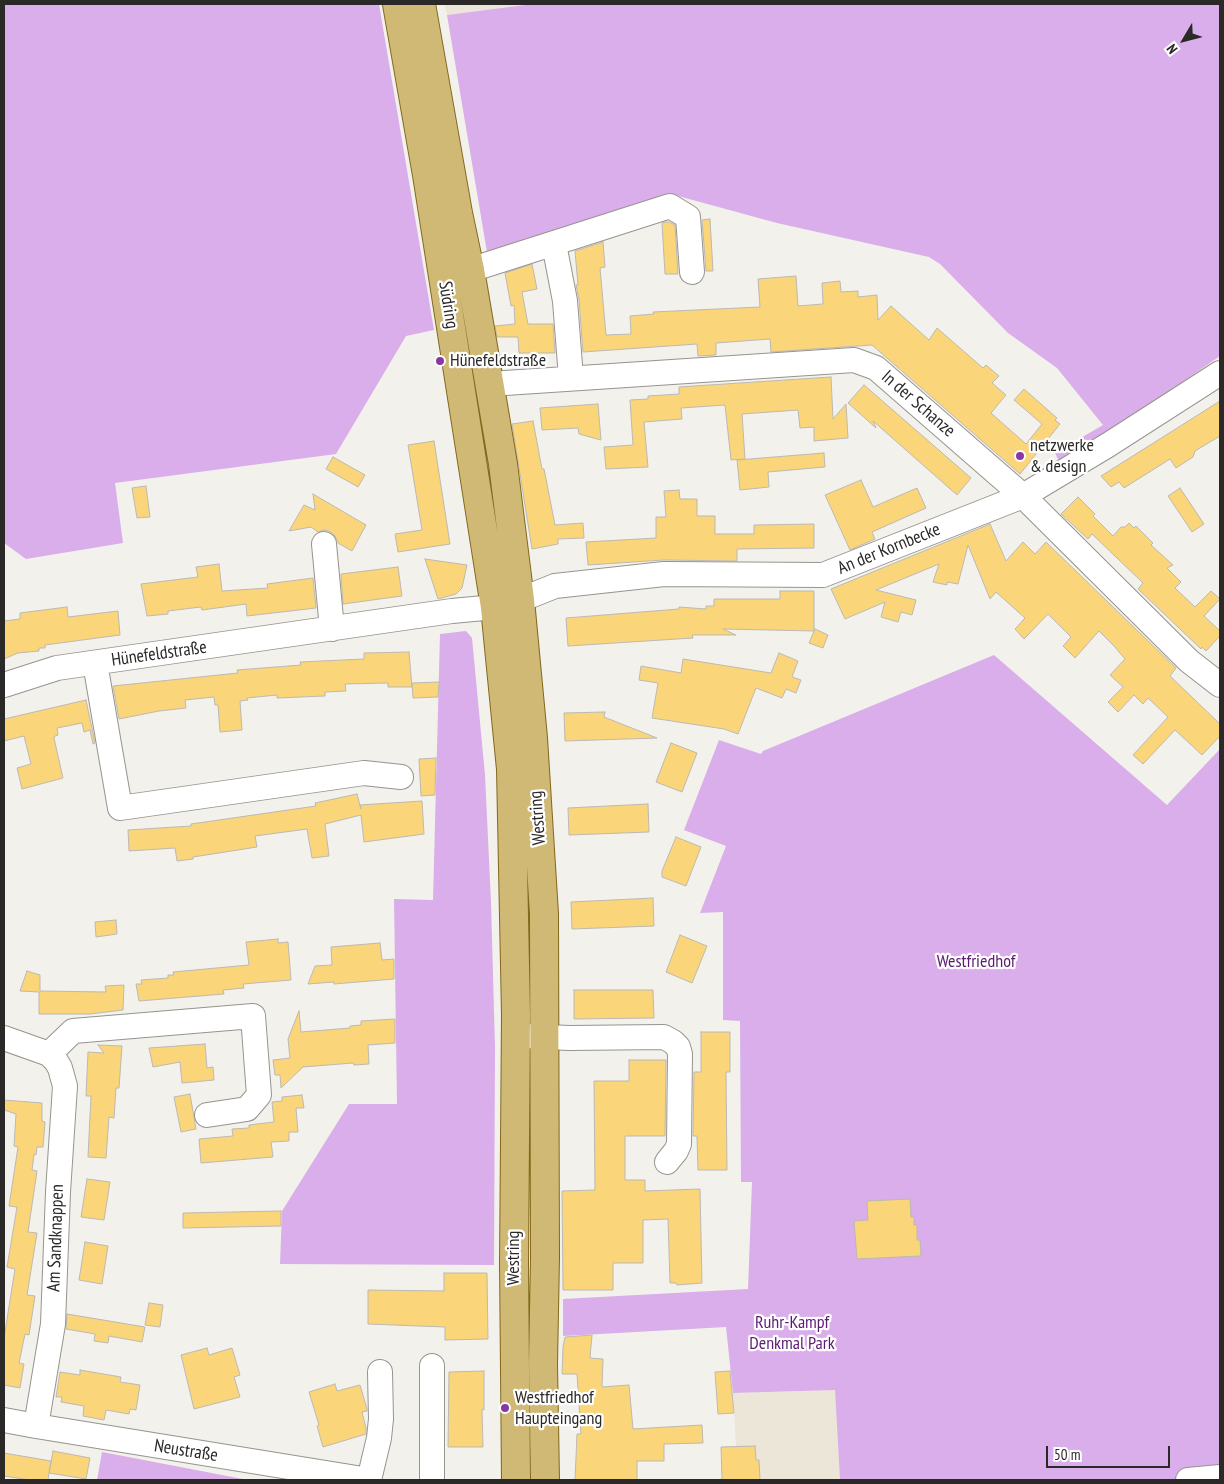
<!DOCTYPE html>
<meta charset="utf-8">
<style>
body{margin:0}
#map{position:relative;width:1224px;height:1484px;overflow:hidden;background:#f3f1eb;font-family:"PT Sans Narrow",sans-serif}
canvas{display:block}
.frame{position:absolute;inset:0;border:5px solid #2a2927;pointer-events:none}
.north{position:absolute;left:1159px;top:15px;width:50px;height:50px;-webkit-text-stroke:4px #fff;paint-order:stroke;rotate:233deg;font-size:14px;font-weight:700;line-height:20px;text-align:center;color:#2a2927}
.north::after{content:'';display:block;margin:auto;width:18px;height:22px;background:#2a2927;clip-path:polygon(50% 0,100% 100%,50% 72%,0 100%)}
.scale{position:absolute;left:1046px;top:1446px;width:124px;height:22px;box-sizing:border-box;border:2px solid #2a2927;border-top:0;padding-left:6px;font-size:15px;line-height:18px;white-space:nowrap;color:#2a2927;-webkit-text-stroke:4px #fff;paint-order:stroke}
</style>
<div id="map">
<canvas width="1224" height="1484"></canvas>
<div class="frame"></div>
<div class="north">N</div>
<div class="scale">50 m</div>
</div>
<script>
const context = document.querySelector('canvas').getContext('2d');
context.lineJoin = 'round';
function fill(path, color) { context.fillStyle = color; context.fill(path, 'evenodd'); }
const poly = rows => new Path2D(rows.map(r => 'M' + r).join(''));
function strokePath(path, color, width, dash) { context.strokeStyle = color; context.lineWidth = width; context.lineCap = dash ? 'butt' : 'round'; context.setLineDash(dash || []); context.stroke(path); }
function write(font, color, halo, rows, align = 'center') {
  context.font = font + ' "PT Sans Narrow",sans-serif'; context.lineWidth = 4.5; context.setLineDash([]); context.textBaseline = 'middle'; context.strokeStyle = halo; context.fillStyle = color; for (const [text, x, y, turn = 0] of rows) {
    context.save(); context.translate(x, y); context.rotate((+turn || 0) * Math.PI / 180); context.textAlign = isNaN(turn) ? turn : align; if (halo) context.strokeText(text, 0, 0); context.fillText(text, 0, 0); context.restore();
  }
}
const built = poly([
 [444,4,533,4,447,15],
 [835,1390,840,1480,738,1480,733,1393]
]);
const green = poly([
 [4,4,379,4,434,330,406,336,336,454,115,483,123,543,26,559,4,543],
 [533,4,1220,4,1220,356,1111,432,1059,461,1055,453,1103,425,1057,368,1008,333,940,264,929,257,777,223,678,196,488,258,447,15],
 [466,631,472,638,485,775,491,902,495,1047,494,1265,280,1264,282,1211,349,1104,397,1104,394,899,433,900,440,634],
 [994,655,1167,805,1220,749,1220,1480,840,1480,835,1390,733,1393,726,1327,563,1336,563,1299,748,1289,752,1182,741,1182,740,1021,723,1020,723,912,700,913,726,846,684,830,719,740,761,754,763,751],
 [102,1452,248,1480,97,1480]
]);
const building = poly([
 [710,219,713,271,706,271,702,220,710,219],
 [665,222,669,222,675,225,678,274,665,274,662,223,665,222],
 [603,242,605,267,600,268,606,335,631,334,630,316,654,314,653,312,760,307,758,279,796,276,798,306,823,304,822,283,840,281,841,292,858,291,858,297,877,295,878,320,891,306,929,340,937,328,983,368,986,365,999,376,992,383,1006,395,991,413,1026,444,1042,424,1014,400,1024,389,1057,418,1055,420,1060,424,1020,474,872,345,771,352,770,339,716,343,716,355,698,356,697,344,583,352,579,300,576,285,578,285,575,251,603,242],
 [532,264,537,289,522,292,528,324,553,324,555,353,519,353,518,337,497,337,495,326,515,324,514,305,511,306,505,273,532,264],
 [831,377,833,419,846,404,848,438,814,441,814,427,800,428,798,410,742,414,745,459,731,460,725,405,681,408,682,419,644,422,648,467,606,469,604,447,633,445,630,400,648,399,648,396,679,394,679,387,831,377],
 [864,385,971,478,957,495,873,421,876,428,848,403,864,385],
 [1220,401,1220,436,1195,451,1193,457,1176,468,1170,459,1124,488,1119,482,1111,487,1101,476,1220,401],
 [598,404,601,440,579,434,578,428,542,430,540,408,598,404],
 [533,421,542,469,544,469,547,484,555,525,583,523,584,538,558,539,558,544,532,549,512,424,533,421],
 [434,441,450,544,398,552,395,534,422,530,408,445,434,441],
 [824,453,825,467,768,472,769,487,740,490,737,460,824,453],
 [333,457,365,475,358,487,326,469,333,457],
 [861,480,873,507,917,488,926,508,872,532,875,539,850,550,825,495,861,480],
 [146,486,150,517,137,518,132,488,146,486],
 [1180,488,1204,524,1192,532,1168,496,1180,488],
 [679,490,680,499,697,499,697,516,715,516,715,534,754,534,754,525,814,524,814,548,737,549,737,561,664,560,588,565,586,542,656,538,656,517,666,517,664,491,679,490],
 [313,494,366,525,352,551,338,543,335,536,329,531,323,530,318,532,311,527,289,531,304,505,315,510,313,494],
 [1078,497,1095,514,1093,516,1113,536,1121,527,1125,527,1129,523,1134,528,1136,526,1153,543,1151,545,1173,565,1167,568,1181,582,1175,588,1195,607,1211,591,1220,599,1204,616,1220,631,1220,636,1206,651,1202,647,1201,649,1138,589,1143,583,1092,534,1088,539,1061,514,1078,497],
 [990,524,1006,561,1023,542,1035,554,1046,542,1176,668,1170,676,1220,724,1220,736,1202,755,1175,730,1143,764,1133,755,1168,717,1148,698,1143,704,1134,695,1118,712,1108,702,1123,687,1110,675,1125,659,1114,646,1099,631,1075,658,1063,646,1071,637,1048,614,1024,639,1015,629,1025,618,996,592,990,599,968,545,958,584,947,582,947,585,933,582,939,564,876,590,916,600,912,615,901,612,898,622,881,617,885,602,845,619,831,589,990,524],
 [425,559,467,565,462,588,456,594,438,599,425,559],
 [219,564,222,591,268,588,267,584,313,578,316,608,247,616,246,604,202,610,201,607,168,611,168,614,147,616,141,584,198,577,196,567,219,564],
 [398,567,402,596,343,604,341,574,398,567],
 [780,591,814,591,814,631,723,629,736,635,692,635,693,638,568,646,566,618,679,609,679,607,706,609,706,606,714,606,714,599,780,599,780,591],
 [67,607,68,617,118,611,120,635,45,645,45,648,39,648,39,651,18,653,4,659,4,621,20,619,20,613,67,607],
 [815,629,828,635,823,648,809,643,815,629],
 [409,652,412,687,388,687,388,683,345,684,346,691,325,692,325,696,277,698,277,695,247,698,248,700,240,701,242,730,220,732,218,705,215,705,214,697,185,700,186,708,159,711,119,719,113,686,238,673,237,670,301,665,300,662,364,659,364,653,409,652],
 [779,653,798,661,792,677,801,680,796,693,786,689,782,698,756,688,738,734,724,729,652,718,658,683,639,680,641,666,681,673,683,659,771,673,779,653],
 [439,682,438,697,413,698,412,683,439,682],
 [86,700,95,743,93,744,90,730,84,732,82,723,57,728,58,735,55,736,54,738,63,778,22,789,17,768,31,764,24,736,4,741,4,719,86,700],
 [605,712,604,717,657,738,565,741,564,713,605,712],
 [671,743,697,753,682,792,656,782,671,743],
 [436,758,435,795,421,796,419,759,436,758],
 [357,794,361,809,360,805,422,801,424,834,364,842,361,815,325,824,329,856,312,858,307,829,255,836,257,847,193,857,193,859,177,861,175,848,129,851,128,830,191,826,191,824,316,806,315,803,357,794],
 [648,804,649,832,569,835,568,808,648,804],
 [676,837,701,847,686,886,662,877,662,871,676,837],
 [653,898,654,926,572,929,571,902,653,898],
 [116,920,117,934,96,937,95,922,116,920],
 [680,935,707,946,692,983,666,972,680,935],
 [278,939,278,943,288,942,291,980,243,984,244,988,223,990,224,994,139,1001,136,984,142,984,141,980,168,978,168,975,174,975,173,972,249,965,246,942,278,939],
 [380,943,382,960,394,959,394,979,334,984,334,982,308,984,315,966,332,965,331,947,380,943],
 [27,971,40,975,40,991,106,992,105,986,124,985,123,1010,90,1014,39,1014,39,992,20,991,27,971],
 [574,990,653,990,654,1018,574,1019,574,990],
 [299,1011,301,1032,350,1028,350,1026,361,1025,361,1021,395,1019,395,1043,368,1045,369,1064,354,1065,353,1063,303,1067,281,1088,280,1075,275,1075,273,1060,290,1058,288,1039,299,1011],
 [701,1032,730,1032,730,1072,726,1072,727,1170,698,1170,697,1136,693,1136,694,1072,701,1072,701,1032],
 [205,1044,207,1068,213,1067,214,1080,182,1083,180,1062,153,1067,149,1048,205,1044],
 [98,1045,122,1046,119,1088,116,1088,114,1118,109,1117,106,1158,88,1157,91,1096,86,1096,88,1052,104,1053,98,1045],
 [629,1060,666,1060,665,1136,625,1136,625,1180,645,1180,645,1191,700,1189,702,1283,677,1285,676,1283,670,1283,668,1219,643,1220,643,1263,613,1263,613,1290,563,1290,562,1191,595,1190,594,1081,629,1081,629,1060],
 [190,1094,196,1129,181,1132,174,1097,190,1094],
 [302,1095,304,1108,296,1108,298,1132,289,1132,289,1141,271,1142,273,1157,201,1163,199,1139,233,1136,232,1129,249,1128,249,1125,274,1122,272,1102,282,1101,282,1097,302,1095],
 [4,1100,42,1103,42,1121,45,1122,43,1147,37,1147,36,1155,34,1154,32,1170,37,1171,28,1232,37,1233,27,1295,35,1296,29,1335,25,1334,19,1363,24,1364,20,1388,4,1385,4,1338,15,1269,7,1267,17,1207,9,1206,18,1147,14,1146,16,1114,4,1110,4,1100],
 [87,1179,110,1182,104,1220,81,1217,87,1179],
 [910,1199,911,1217,914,1217,914,1225,917,1225,917,1240,920,1240,921,1256,857,1259,854,1221,868,1220,867,1201,910,1199],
 [281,1211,281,1226,183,1228,183,1213,281,1211],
 [85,1242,108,1246,102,1284,79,1280,85,1242],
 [444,1273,487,1273,488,1339,445,1340,445,1327,368,1324,368,1290,444,1291,444,1273],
 [149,1303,163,1305,160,1327,145,1325,149,1303],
 [67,1314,145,1327,142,1342,109,1336,108,1343,94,1341,95,1334,66,1329,67,1314],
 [592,1335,590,1358,603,1359,602,1387,629,1385,633,1429,702,1425,703,1443,664,1444,664,1461,637,1461,637,1480,575,1480,577,1434,581,1434,577,1374,562,1374,563,1347,565,1337,592,1335],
 [207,1348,209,1355,232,1348,240,1375,234,1377,240,1397,194,1409,181,1355,207,1348],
 [80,1370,121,1377,120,1382,140,1385,136,1410,130,1409,129,1414,106,1410,104,1420,83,1416,84,1406,61,1402,62,1397,56,1397,60,1372,80,1375,80,1370],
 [484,1371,484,1410,482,1409,483,1447,448,1447,449,1372,484,1371],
 [730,1371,734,1413,718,1414,715,1372,730,1371],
 [335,1384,337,1391,360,1385,367,1409,367,1411,362,1412,366,1428,366,1434,323,1447,317,1426,319,1425,309,1392,335,1384],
 [755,1446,756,1460,759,1460,760,1480,722,1480,721,1447,755,1446],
 [53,1451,90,1458,86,1479,49,1473,53,1451],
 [4,1453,51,1461,48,1480,30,1480,4,1476,4,1453]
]);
const minor = poly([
 [554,244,565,301,571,378],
 [470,270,670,206,688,217,692,272],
 [490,384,854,360,876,368,1023,496,1189,661,1220,685],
 [324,544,332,629],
 [95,663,120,808,364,773,401,777],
 [4,685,57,668,452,611,495,607,520,600,555,586,664,574,823,575,1023,496,1108,445,1220,373],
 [526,1036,569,1038,664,1037,673,1042,678,1047,680,1054,679,1144,676,1151,667,1162],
 [4,1038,49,1054,56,1061,60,1068,65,1086,58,1192,53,1324,36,1426],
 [49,1054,73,1031,253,1016,259,1095,247,1109,207,1115],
 [432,1366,432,1480],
 [4,1420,36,1426,369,1480],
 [369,1480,379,1438,381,1419,380,1372],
 [1188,1480,1220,1477]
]);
const major = poly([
 [397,4,427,175,495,607,511,769,516,1015,514,1264,516,1480],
 [421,4,458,213,470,270,503,464,520,600,533,738,544,914,545,1258,543,1364,545,1480]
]);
const markers = [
 [440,361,5,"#8a37a6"],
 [1020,456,5,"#8a37a6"],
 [505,1408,5,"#8a37a6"]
];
const streetNames = [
 ["Südring",448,305,81],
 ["In der Schanze",918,404,41],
 ["An der Kornbecke",889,549,-22],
 ["Hünefeldstraße",159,654,-8],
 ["Westring",538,818,-94],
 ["Am Sandknappen",56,1238,-88],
 ["Westring",514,1258,-90],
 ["Neustraße",186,1451,9]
];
const poiNames = [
 ["Hünefeldstraße",450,361],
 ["netzwerke",1030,446],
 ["& design",1030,467],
 ["Westfriedhof",515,1398],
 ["Haupteingang",515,1419]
];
const parkNames = [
 ["Westfriedhof",976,962],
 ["Ruhr-Kampf",792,1323],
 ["Denkmal Park",792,1344]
];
fill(built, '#ece6d9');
fill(green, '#d9aeea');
fill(building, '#fad579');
strokePath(building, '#bcb9b3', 1);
strokePath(minor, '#97948f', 26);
strokePath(major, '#82681d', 30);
strokePath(minor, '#fff', 24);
strokePath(major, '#d0b974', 28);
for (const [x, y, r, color] of markers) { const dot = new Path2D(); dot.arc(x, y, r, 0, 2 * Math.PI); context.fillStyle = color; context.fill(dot); strokePath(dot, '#fff', 2); }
write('18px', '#2a2927', '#fff', streetNames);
write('18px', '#2a2927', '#fff', poiNames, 'left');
write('18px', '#5d1b73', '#fff', parkNames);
</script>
